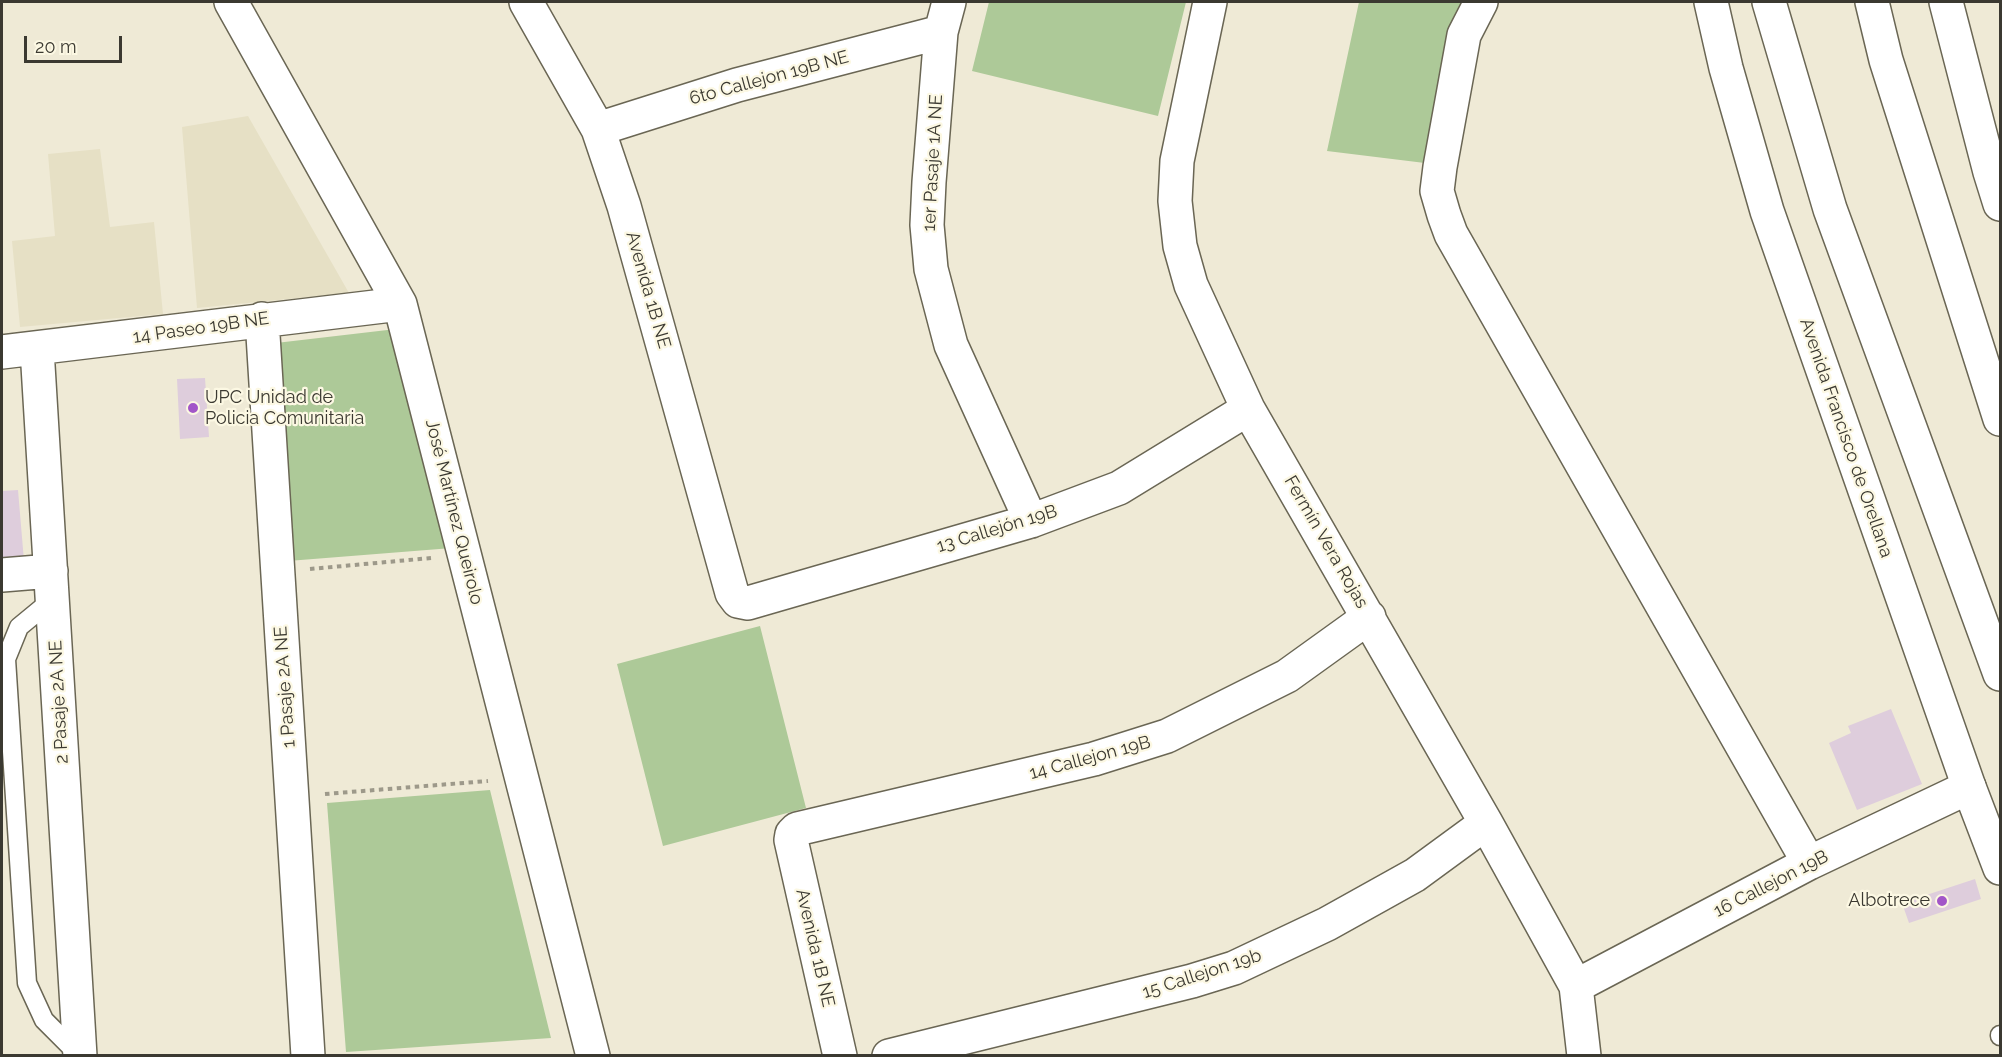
<!DOCTYPE html>
<meta charset="utf-8">
<style>
body{margin:0}
#map{position:relative;width:2002px;height:1057px;overflow:hidden;background:#efead6;font-family:Raleway,sans-serif}
canvas{display:block}
.frame{position:absolute;inset:0;border:3px solid #3b3931;pointer-events:none}
.scale{position:absolute;left:24px;top:36px;width:98px;height:27px;box-sizing:border-box;border:3px solid #3b3931;border-top:0;padding-left:8px;font-size:18px;line-height:21px;white-space:nowrap;color:#3b3931;-webkit-text-stroke:4px #fcf8e3;paint-order:stroke}
</style>
<div id="map">
<canvas width="2002" height="1057"></canvas>
<div class="frame"></div>
<div class="scale">20 m</div>
</div>
<script>
const context = document.querySelector('canvas').getContext('2d');
context.lineJoin = 'round';
function fill(path, color) { context.fillStyle = color; context.fill(path, 'evenodd'); }
const poly = rows => new Path2D(rows.map(r => 'M' + r).join(''));
function strokePath(path, color, width, dash) { context.strokeStyle = color; context.lineWidth = width; context.lineCap = dash ? 'butt' : 'round'; context.setLineDash(dash || []); context.stroke(path); }
function write(font, color, halo, rows, align = 'center') {
  context.font = font + ' Raleway,sans-serif'; context.lineWidth = 4.5; context.setLineDash([]); context.textBaseline = 'middle'; context.strokeStyle = halo; context.fillStyle = color; for (const [text, x, y, turn = 0] of rows) {
    context.save(); context.translate(x, y); context.rotate((+turn || 0) * Math.PI / 180); context.textAlign = isNaN(turn) ? turn : align; if (halo) context.strokeText(text, 0, 0); context.fillText(text, 0, 0); context.restore();
  }
}
const built = poly([
 [248,116,349,293,197,308,182,127],
 [100,149,110,227,154,222,163,314,20,327,12,241,55,236,48,154]
]);
const green = poly([
 [989,2,1186,2,1158,116,972,71],
 [1359,2,1467,2,1433,164,1327,151],
 [396,329,452,548,288,561,276,343],
 [760,626,806,808,663,846,617,664],
 [490,790,551,1038,346,1052,327,803]
]);
const building = poly([
 [205,378,209,437,180,439,177,379],
 [18,490,24,561,2,563,2,491],
 [1891,709,1922,784,1857,810,1829,743,1851,733,1848,726],
 [1975,879,1981,899,1909,923,1902,903]
]);
const path = poly([
 [310,569,431,558],
 [325,794,488,781]
]);
const lane = poly([
 [53,599,19,627,6,659,27,983,44,1020,79,1055],
 [2000,1036,2000,1035]
]);
const street = poly([
 [231,2,400,304,593,1056],
 [526,2,598,129,624,206,732,593,738,601,748,603,1031,521,1119,488,1248,409],
 [949,2,941,32,929,182,927,225,931,269,951,345,1031,521],
 [1210,2,1177,161,1175,201,1180,246,1191,285,1248,409,1486,823,1576,986,1584,1056],
 [1481,2,1464,35,1440,167,1437,191,1444,215,1451,234,1809,863],
 [598,129,737,85,941,32],
 [262,319,308,1056],
 [37,349,80,1056],
 [2,352,400,304],
 [2,575,51,571],
 [1576,986,1809,863,1969,787],
 [840,1056,791,840,792,834,797,829,1094,759,1167,736,1287,676,1369,617],
 [889,1056,1192,981,1234,968,1327,924,1415,875,1486,823]
]);
const primary = poly([
 [1711,2,1726,68,1767,211,1969,787,2000,868],
 [1946,2,1990,172,2000,204]
]);
const highway = poly([
 [1769,2,1830,209,2000,674],
 [1872,2,1886,60,2000,419]
]);
const markers = [
 [193,408,6,"#a256c8"],
 [1942,901,6,"#a256c8"]
];
const streetNames = [
 ["6to Callejon 19B NE",769,78,-15],
 ["1er Pasaje 1A NE",933,163,-87],
 ["Avenida 1B NE",648,290,74],
 ["14 Paseo 19B NE",201,328,-8],
 ["Avenida Francisco de Orellana",1846,438,71],
 ["José Martínez Queirolo",454,512,76],
 ["13 Callejón 19B",997,529,-17],
 ["Fermín Vera Rojas",1326,542,60],
 ["1 Pasaje 2A NE",285,687,-94],
 ["2 Pasaje 2A NE",59,702,-93],
 ["14 Callejon 19B",1090,758,-15],
 ["16 Callejon 19B",1771,884,-27],
 ["Avenida 1B NE",815,948,77],
 ["15 Callejon 19b",1202,974,-18]
];
const poiNames = [
 ["UPC Unidad de",205,398],
 ["Policia Comunitaria",205,419],
 ["Albotrece",1930,901,"right"]
];
fill(built, '#e6e0c5');
fill(green, '#adc998');
fill(building, '#decddc');
strokePath(lane, '#6a6654', 21);
strokePath(street, '#6a6654', 36);
strokePath(primary, '#6a6654', 36);
strokePath(highway, '#6a6654', 36);
strokePath(path, '#9d998a', 4, [4.5, 4.5]);
strokePath(lane, '#fff', 18);
strokePath(street, '#fff', 33);
strokePath(primary, '#fff', 33);
strokePath(highway, '#fff', 33);
for (const [x, y, r, color] of markers) { const dot = new Path2D(); dot.arc(x, y, r, 0, 2 * Math.PI); context.fillStyle = color; context.fill(dot); strokePath(dot, '#fcf8e3', 2); }
write('18px', '#3b3931', '#fcf8e3', streetNames);
write('18px', '#3b3931', '#fcf8e3', poiNames, 'left');
</script>
